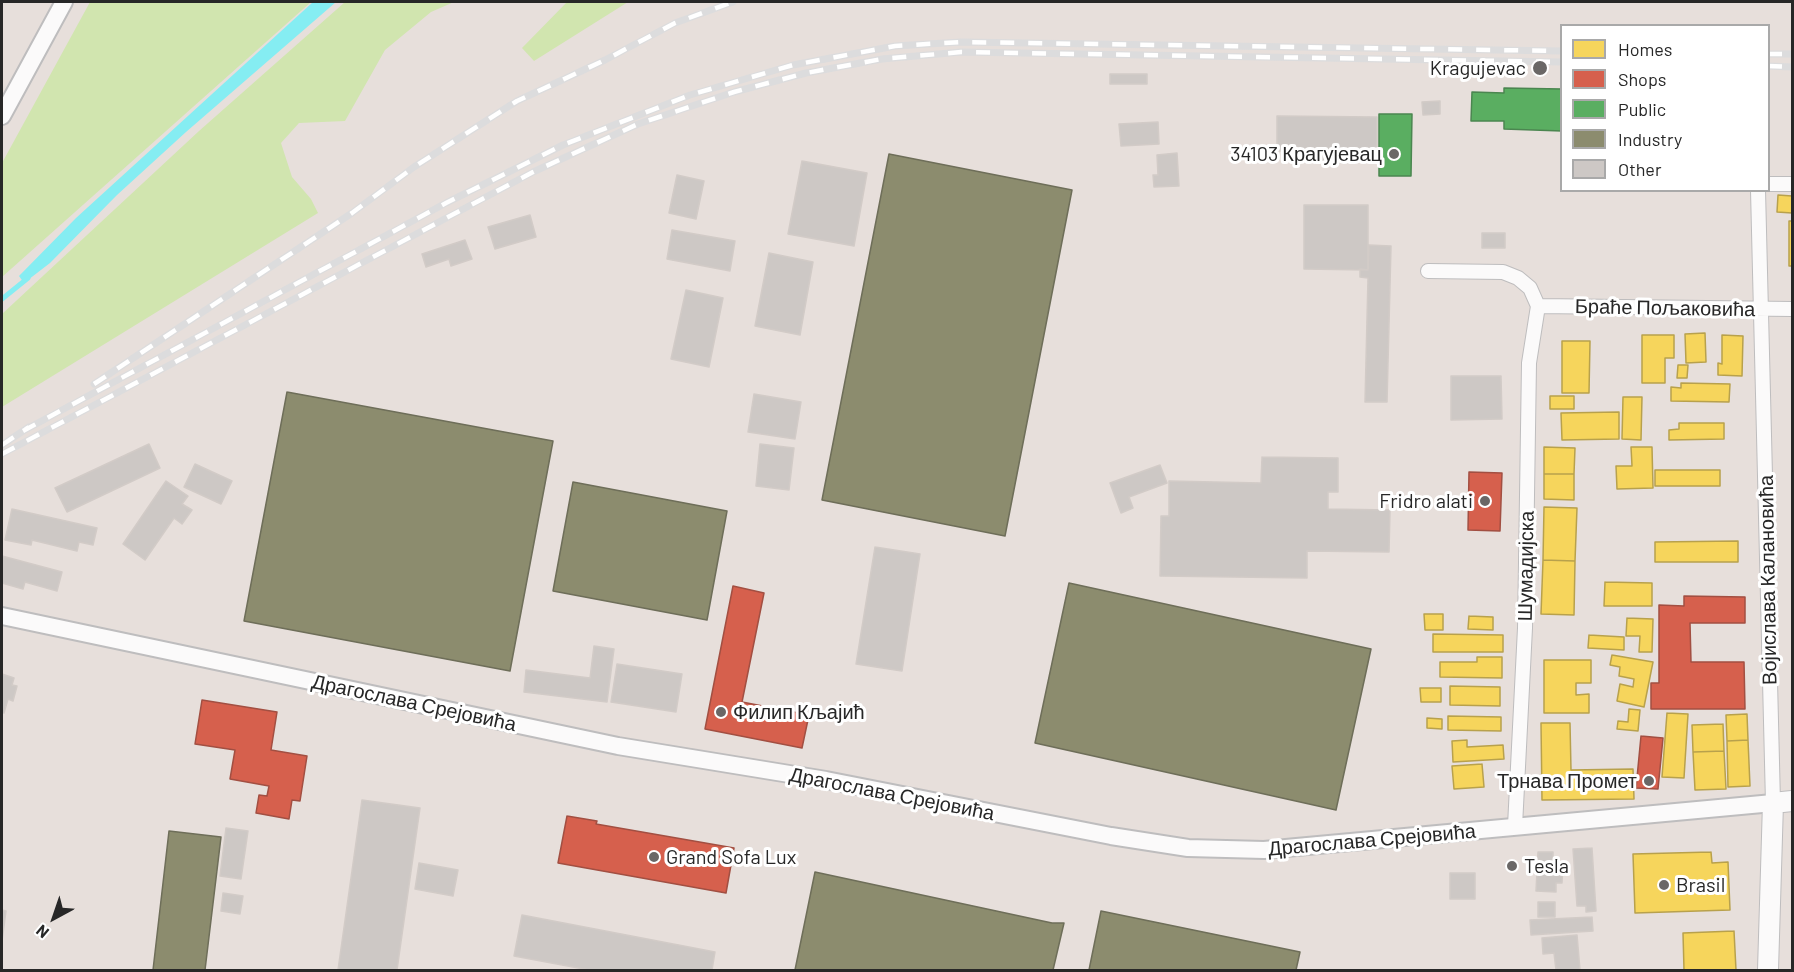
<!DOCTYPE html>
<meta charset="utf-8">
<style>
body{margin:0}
#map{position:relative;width:1794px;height:972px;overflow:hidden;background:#e7dfdb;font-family:Barlow,sans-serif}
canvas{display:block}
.frame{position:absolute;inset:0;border:3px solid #272727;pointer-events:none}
.legend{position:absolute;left:1560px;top:24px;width:210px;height:168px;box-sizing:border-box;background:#fff;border:2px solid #a9a9a9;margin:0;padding:8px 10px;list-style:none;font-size:18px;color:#272727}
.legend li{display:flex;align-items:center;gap:12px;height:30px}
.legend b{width:30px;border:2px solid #a9a9a9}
.north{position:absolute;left:24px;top:888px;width:60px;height:60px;-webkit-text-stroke:4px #fff;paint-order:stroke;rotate:220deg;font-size:16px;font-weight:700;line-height:24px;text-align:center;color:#272727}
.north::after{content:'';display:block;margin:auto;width:21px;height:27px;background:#272727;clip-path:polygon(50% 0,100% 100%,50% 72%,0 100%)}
</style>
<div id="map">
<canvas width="1794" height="972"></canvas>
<div class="frame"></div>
<ul class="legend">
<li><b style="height:16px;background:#f6d55c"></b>Homes</li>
<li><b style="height:16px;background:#d6604d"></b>Shops</li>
<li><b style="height:16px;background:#5aae61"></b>Public</li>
<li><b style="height:16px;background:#8c8c6e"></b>Industry</li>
<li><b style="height:16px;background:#cdc8c5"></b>Other</li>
</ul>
<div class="north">N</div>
</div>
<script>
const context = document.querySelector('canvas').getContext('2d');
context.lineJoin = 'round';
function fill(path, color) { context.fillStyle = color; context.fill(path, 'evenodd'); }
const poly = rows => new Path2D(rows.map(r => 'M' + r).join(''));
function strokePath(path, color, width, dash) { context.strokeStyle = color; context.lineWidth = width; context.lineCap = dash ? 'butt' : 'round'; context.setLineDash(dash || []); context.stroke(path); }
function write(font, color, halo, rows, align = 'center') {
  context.font = font + ' Barlow,sans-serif'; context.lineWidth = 6; context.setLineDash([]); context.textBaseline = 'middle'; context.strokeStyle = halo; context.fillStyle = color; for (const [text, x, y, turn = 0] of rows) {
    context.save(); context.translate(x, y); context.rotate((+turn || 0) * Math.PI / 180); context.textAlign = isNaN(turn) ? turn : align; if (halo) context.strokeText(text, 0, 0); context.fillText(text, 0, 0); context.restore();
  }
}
const green = poly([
 [90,2,311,2,2,277,2,163],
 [345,2,454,2,431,12,385,50,345,121,299,123,281,143,292,177,311,199,318,213,2,407,2,314,199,131],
 [567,2,628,2,534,61,522,48]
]);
const water = poly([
 [313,2,336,2,186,132,117,195,50,263,24,283,19,276,76,218]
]);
const homes = poly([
 [1778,195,1792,196,1792,213,1777,212,1778,195],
 [1789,221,1792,221,1792,266,1789,266,1789,221],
 [1705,333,1706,362,1686,363,1685,334,1705,333],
 [1642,335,1674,335,1674,358,1665,358,1665,383,1642,383,1642,335],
 [1722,335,1743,336,1742,376,1718,375,1718,363,1722,364,1722,335],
 [1562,341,1590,341,1589,393,1562,393,1562,341],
 [1678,365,1688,365,1687,378,1677,378,1678,365],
 [1681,383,1730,384,1729,402,1671,401,1671,387,1681,388,1681,383],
 [1550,396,1574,396,1574,409,1550,409,1550,396],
 [1623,397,1642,397,1641,440,1622,439,1623,397],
 [1619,412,1619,439,1562,440,1561,413,1619,412],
 [1679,423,1724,423,1724,439,1669,440,1669,430,1679,429,1679,423],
 [1544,447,1575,448,1574,474,1544,474,1544,447],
 [1631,447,1652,447,1653,488,1617,489,1616,466,1632,466,1631,447],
 [1655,470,1720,470,1720,486,1655,486,1655,470],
 [1544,474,1574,474,1574,500,1544,499,1544,474],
 [1544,507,1577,508,1575,561,1543,560,1544,507],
 [1738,541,1738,562,1655,562,1655,542,1738,541],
 [1543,560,1575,561,1574,615,1541,614,1543,560],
 [1605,582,1652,583,1652,606,1604,606,1605,582],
 [1424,614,1443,614,1443,630,1425,630,1424,614],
 [1469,616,1493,617,1493,630,1468,629,1469,616],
 [1627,618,1653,619,1652,652,1639,652,1640,636,1626,636,1627,618],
 [1433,634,1503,635,1503,652,1433,652,1433,634],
 [1589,635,1624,637,1624,650,1588,648,1589,635],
 [1612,655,1653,662,1644,707,1617,701,1620,684,1633,687,1634,679,1619,676,1620,667,1610,665,1612,655],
 [1477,657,1502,657,1502,678,1440,677,1440,662,1477,662,1477,657],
 [1544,660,1591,660,1591,683,1576,683,1576,695,1589,694,1589,713,1544,713,1544,660],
 [1450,686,1500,687,1500,706,1450,705,1450,686],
 [1420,688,1441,688,1441,702,1421,702,1420,688],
 [1629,709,1640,710,1638,731,1617,729,1618,721,1628,722,1629,709],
 [1667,713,1688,714,1684,778,1662,777,1667,713],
 [1747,714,1748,740,1727,741,1726,715,1747,714],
 [1448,716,1501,717,1501,731,1448,730,1448,716],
 [1427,718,1442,719,1442,729,1427,728,1427,718],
 [1541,723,1570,723,1571,770,1633,769,1634,799,1542,800,1541,723],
 [1723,724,1724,751,1693,752,1692,725,1723,724],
 [1467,740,1467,747,1503,745,1504,759,1453,762,1452,741,1467,740],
 [1748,740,1750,786,1728,787,1727,741,1748,740],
 [1724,751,1726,789,1695,790,1693,752,1724,751],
 [1482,764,1484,787,1454,789,1452,766,1482,764],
 [1711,852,1712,863,1728,862,1730,910,1635,913,1633,854,1711,852],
 [1734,931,1736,970,1684,970,1683,933,1734,931]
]);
const shops = poly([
 [1469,472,1502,473,1500,531,1468,530,1469,472],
 [733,586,764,593,742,702,809,715,802,748,705,729,733,586],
 [1684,596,1745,597,1745,623,1690,623,1691,662,1744,662,1745,709,1651,709,1651,683,1659,683,1659,605,1684,606,1684,596],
 [202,700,277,712,271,750,307,756,300,801,292,800,289,819,256,813,259,795,267,796,269,786,230,779,235,750,195,744,202,700],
 [1641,736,1663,738,1658,789,1636,788,1641,736],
 [567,816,597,821,596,824,734,848,726,893,558,863,567,816]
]);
const public = poly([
 [1504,88,1562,89,1562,131,1504,129,1504,121,1471,121,1472,92,1504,93,1504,88],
 [1379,114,1412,114,1411,176,1379,176,1379,114]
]);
const industry = poly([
 [889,154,1072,190,1005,536,822,500,889,154],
 [287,392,553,441,510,671,244,621,287,392],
 [573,482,727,511,707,620,553,591,573,482],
 [1069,583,1371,649,1336,810,1035,743,1069,583],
 [169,831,221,837,205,970,153,970,169,831],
 [815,872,1052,923,1064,923,1053,970,795,970,815,872],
 [1101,911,1300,952,1296,970,1089,970,1101,911]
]);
const stream = poly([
 [2,299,28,278]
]);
const building = poly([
 [1110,74,1147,74,1147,84,1110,84,1110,74],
 [1440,101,1440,114,1423,115,1422,102,1440,101],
 [1277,116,1377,117,1377,153,1342,152,1342,163,1295,162,1295,151,1277,151,1277,116],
 [1158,122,1159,144,1121,146,1119,124,1158,122],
 [1177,153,1179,186,1154,187,1153,175,1158,175,1157,155,1177,153],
 [802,161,867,173,854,246,788,234,802,161],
 [677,175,704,181,696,219,669,213,677,175],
 [1304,205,1368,205,1368,270,1304,269,1304,205],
 [530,215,536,237,495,249,488,227,530,215],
 [672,230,735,241,730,271,667,259,672,230],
 [1482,233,1505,233,1505,248,1482,248,1482,233],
 [465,240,472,259,451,266,449,259,426,267,422,254,465,240],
 [1369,245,1391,246,1387,402,1365,402,1368,278,1360,277,1360,269,1368,270,1369,245],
 [769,253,813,262,800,335,755,326,769,253],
 [686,290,723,298,709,367,671,359,686,290],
 [1451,376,1501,376,1502,419,1451,420,1451,376],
 [754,394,801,402,795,439,748,432,754,394],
 [149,444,160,468,67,512,55,488,149,444],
 [760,444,794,448,789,490,756,486,760,444],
 [1262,457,1338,458,1338,492,1328,492,1328,509,1390,510,1389,552,1307,551,1307,578,1160,576,1161,516,1169,516,1169,481,1261,483,1262,457],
 [195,464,232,481,221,504,184,487,195,464],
 [1160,465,1167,483,1129,497,1133,508,1121,513,1110,483,1160,465],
 [166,481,188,496,182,504,192,510,182,524,174,518,145,560,123,544,166,481],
 [12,509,97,528,93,545,79,542,77,551,32,540,31,545,5,540,12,509],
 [875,547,920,554,902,671,856,664,875,547],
 [2,556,62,572,57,591,25,582,23,589,2,583,2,556],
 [594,646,614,649,607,702,524,692,526,670,590,678,594,646],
 [617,664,682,674,676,712,611,702,617,664],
 [2,674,14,678,12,685,17,686,13,701,8,699,4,713,2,712,2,674],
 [362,800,420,808,397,970,338,970,362,800],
 [226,828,248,831,241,879,220,876,226,828],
 [1592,848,1596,911,1586,912,1586,906,1577,906,1573,849,1592,848],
 [1538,852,1553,852,1553,863,1563,863,1562,883,1556,883,1556,892,1536,891,1538,852],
 [419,863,458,870,453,896,415,889,419,863],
 [1450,873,1475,873,1475,899,1450,899,1450,873],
 [223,893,243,896,240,914,221,911,223,893],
 [1538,902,1555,902,1555,917,1538,917,1538,902],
 [2,910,6,911,2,941,2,910],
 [522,915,715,952,712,970,589,970,514,956,522,915],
 [1592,917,1593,931,1531,935,1530,920,1592,917],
 [1577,935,1580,970,1556,970,1554,953,1543,954,1542,938,1577,935]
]);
const minor = poly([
 [1768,184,1792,184],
 [1758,190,1773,803],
 [1428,271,1503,272,1518,278,1530,288,1538,306],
 [1538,306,1792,309],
 [1515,826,1525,628,1529,363,1538,306]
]);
const tertiary = poly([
 [2,116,64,2],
 [2,616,618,746,826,780,1111,836,1188,848,1264,850,1773,803]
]);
const secondary = poly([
 [1768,970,1773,803,1792,801]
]);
const rail = poly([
 [1768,54,1792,54],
 [1768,66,1792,67],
 [94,384,352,213,414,167,517,101,605,60,675,23,733,2],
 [23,431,446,203,563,145,690,95,793,65,895,46,961,42,1562,51],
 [2,445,29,427],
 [2,454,533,172,638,124,734,92,806,73,882,59,961,52,1562,62]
]);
const markers = [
 [1540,68,8,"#6a6766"],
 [1394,154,6,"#6a6766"],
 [1485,501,6,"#6a6766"],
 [721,712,6,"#6a6766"],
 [1649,781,6,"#6a6766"],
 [654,857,6,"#6a6766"],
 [1512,866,6,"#6a6766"],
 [1664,885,6,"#6a6766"]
];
const poiNames = [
 ["Kragujevac",1526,68],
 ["34103 Крагујевац",1382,154],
 ["Fridro alati",1473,501],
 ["Филип Кљајић",733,712,"left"],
 ["Трнава Промет",1637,781],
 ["Grand Sofa Lux",666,857,"left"],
 ["Tesla",1524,866,"left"],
 ["Brasil",1676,885,"left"]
];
const streetNames = [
 ["Браће Пољаковића",1665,308,1],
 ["Шумадијска",1526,566,-89],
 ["Војислава Калановића",1768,580,-91],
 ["Драгослава Срејовића",414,703,12],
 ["Драгослава Срејовића",892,794,11],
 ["Драгослава Срејовића",1372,840,-5]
];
fill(green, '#d1e5af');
fill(water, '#85edf2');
fill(homes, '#f6d55c');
strokePath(homes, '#b8a14c', 1.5);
fill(shops, '#d6604d');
strokePath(shops, '#a24f42', 1.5);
fill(public, '#5aae61');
strokePath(public, '#4b8650', 1.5);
fill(industry, '#8c8c6e');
strokePath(industry, '#6e6e59', 1.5);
strokePath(stream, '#85edf2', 5);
fill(building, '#cdc8c5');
strokePath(building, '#d2cbc7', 1.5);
strokePath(minor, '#bebdbe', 16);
strokePath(tertiary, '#bebdbe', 20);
strokePath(secondary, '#bebdbe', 22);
strokePath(minor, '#fbfafa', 14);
strokePath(tertiary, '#fbfafa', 16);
strokePath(secondary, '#fbfafa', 20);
strokePath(rail, '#dcdcdd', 7);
strokePath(rail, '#fff', 4.5, [14]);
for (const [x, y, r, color] of markers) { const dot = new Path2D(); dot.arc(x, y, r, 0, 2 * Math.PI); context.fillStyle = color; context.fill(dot); strokePath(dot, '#fff', 2); }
write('20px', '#272727', '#fff', poiNames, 'right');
write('20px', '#272727', '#fff', streetNames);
</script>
